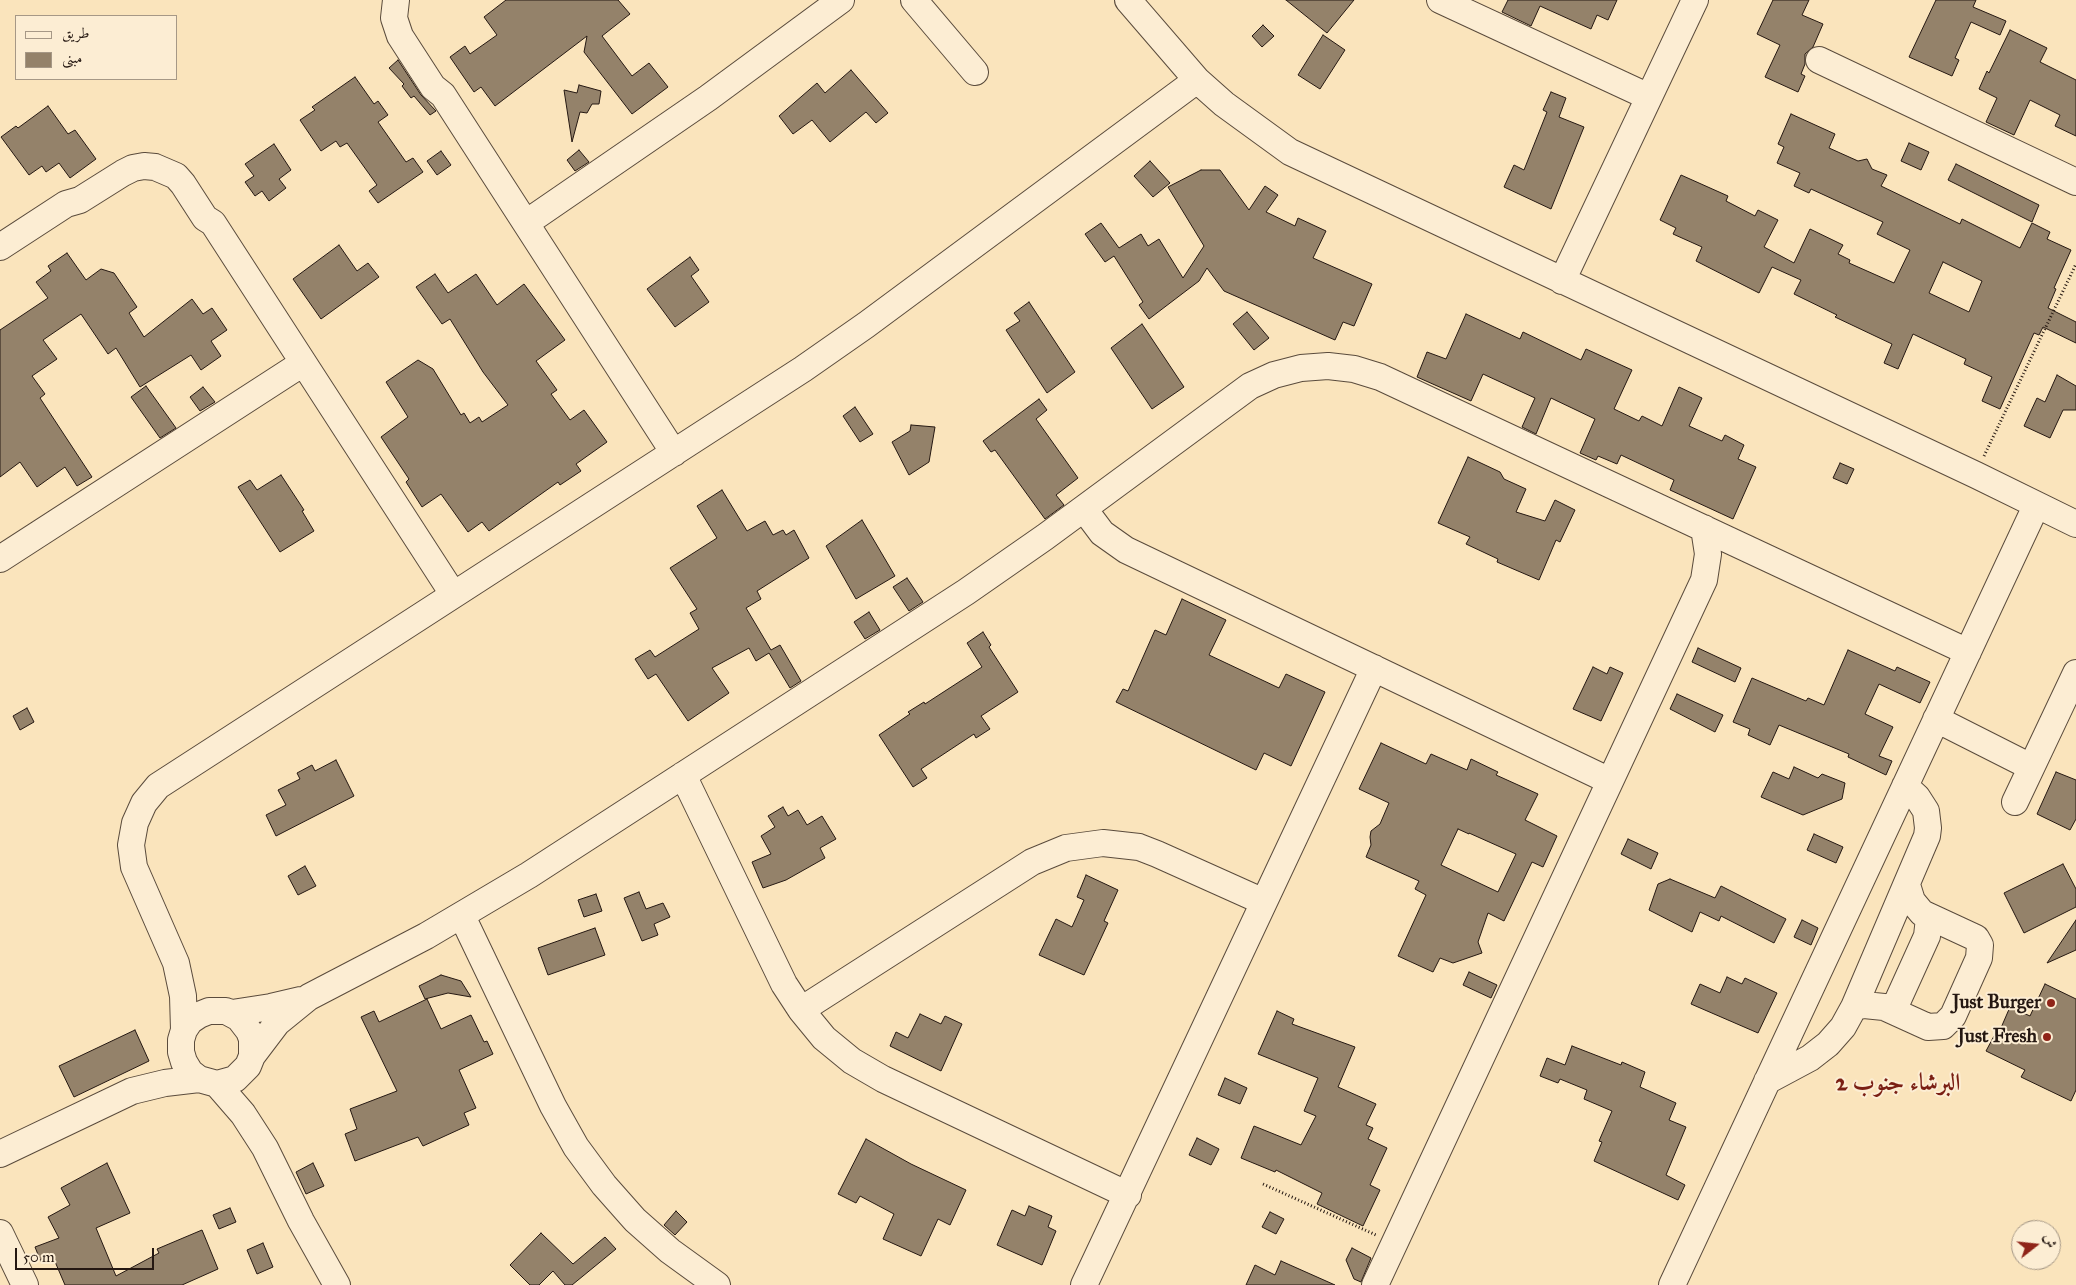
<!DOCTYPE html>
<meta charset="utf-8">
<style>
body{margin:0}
#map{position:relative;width:2076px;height:1285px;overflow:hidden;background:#fae4bc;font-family:"IM FELL Great Primer",Amiri,serif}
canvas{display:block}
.legend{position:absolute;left:15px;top:15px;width:162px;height:65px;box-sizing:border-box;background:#fcedd3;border:1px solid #a69886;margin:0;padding:6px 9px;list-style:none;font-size:15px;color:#251812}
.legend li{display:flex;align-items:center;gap:10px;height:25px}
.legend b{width:25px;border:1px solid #a69886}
.north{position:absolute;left:2011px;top:1220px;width:50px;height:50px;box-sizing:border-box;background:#fcedd3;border:1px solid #a69886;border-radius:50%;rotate:74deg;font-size:14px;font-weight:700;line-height:20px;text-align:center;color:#251812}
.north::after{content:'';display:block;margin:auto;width:18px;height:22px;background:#8f2418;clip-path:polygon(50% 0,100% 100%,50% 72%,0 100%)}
.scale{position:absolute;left:15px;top:1248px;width:139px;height:22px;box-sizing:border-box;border:2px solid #251812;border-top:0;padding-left:6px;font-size:15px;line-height:18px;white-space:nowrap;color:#251812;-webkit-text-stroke:4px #fcedd3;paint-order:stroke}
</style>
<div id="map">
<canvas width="2076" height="1285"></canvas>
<ul class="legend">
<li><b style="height:6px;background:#fcedd3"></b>طريق</li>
<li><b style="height:14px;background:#94826a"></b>مبنى</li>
</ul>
<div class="north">ش</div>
<div class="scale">50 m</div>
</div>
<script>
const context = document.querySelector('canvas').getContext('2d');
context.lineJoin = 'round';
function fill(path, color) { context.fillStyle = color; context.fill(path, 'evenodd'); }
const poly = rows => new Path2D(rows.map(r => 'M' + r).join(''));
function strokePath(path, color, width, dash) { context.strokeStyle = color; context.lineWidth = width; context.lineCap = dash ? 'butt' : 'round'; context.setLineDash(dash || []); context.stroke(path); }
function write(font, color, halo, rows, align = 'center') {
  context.font = font + ' "IM FELL Great Primer",Amiri,serif'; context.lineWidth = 4; context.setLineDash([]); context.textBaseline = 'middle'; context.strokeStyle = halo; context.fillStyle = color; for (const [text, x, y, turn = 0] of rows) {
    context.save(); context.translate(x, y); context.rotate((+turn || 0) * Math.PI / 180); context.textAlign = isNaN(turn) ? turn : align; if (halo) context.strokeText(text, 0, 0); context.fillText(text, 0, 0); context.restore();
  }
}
const building = poly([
 [506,0,618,0,630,14,602,36,632,76,649,63,668,87,632,114,584,52,587,36,495,106,481,87,474,92,450,57,465,46,470,54,497,35,484,17,506,0],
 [1286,0,1354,0,1327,33,1286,0],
 [1508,0,1617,0,1608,20,1597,15,1591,29,1540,6,1531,26,1502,12,1508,0],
 [1773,0,1809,0,1802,15,1823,24,1813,47,1805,54,1805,64,1801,74,1805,76,1798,92,1765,77,1780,45,1757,34,1773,0],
 [1936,0,1976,0,1973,7,2006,21,2000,35,1971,22,1955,58,1959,60,1952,76,1909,57,1936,0],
 [1263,25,1274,36,1262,47,1252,36,1263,25],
 [2010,30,2047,48,2040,62,2076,80,2076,136,2055,126,2060,115,2030,100,2014,135,1986,122,1997,98,1979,89,1987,71,1989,73,2010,30],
 [1323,35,1345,50,1320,89,1298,75,1323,35],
 [398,60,421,95,436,111,430,115,414,96,411,98,402,86,404,84,389,68,398,60],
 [851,70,888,113,876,123,866,112,830,142,812,120,793,134,779,116,817,83,825,93,851,70],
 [355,77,374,104,378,101,388,115,378,122,406,162,413,158,423,172,378,203,369,191,377,185,347,143,340,147,336,141,321,151,300,120,315,110,312,107,355,77],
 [579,85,601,91,599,104,592,104,587,113,580,112,572,142,564,90,577,93,579,85],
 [1551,92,1566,98,1559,117,1584,127,1551,209,1504,187,1514,165,1524,170,1547,112,1543,110,1551,92],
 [48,106,68,134,75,130,96,159,70,178,59,163,46,172,42,166,29,175,1,137,16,126,18,128,48,106],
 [1791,114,1835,134,1829,148,1858,161,1867,159,1872,169,1887,175,1881,186,1960,224,1962,219,2020,248,2032,223,2050,232,2047,239,2071,250,2054,288,2056,289,2048,308,2076,322,2076,343,2043,327,2039,335,2034,333,2000,409,1982,401,1992,377,1964,364,1966,359,1913,334,1898,369,1884,363,1892,344,1835,317,1837,315,1794,294,1801,280,1772,267,1759,293,1696,261,1702,247,1673,234,1676,228,1660,220,1681,175,1728,196,1726,201,1755,216,1758,210,1778,220,1764,247,1794,263,1810,229,1843,245,1838,254,1850,260,1849,263,1894,283,1910,250,1877,234,1883,222,1811,189,1809,193,1794,186,1800,173,1777,163,1784,147,1778,144,1791,114],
 [1943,262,1982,281,1969,312,1929,293,1943,262],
 [1909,143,1929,152,1921,170,1901,161,1909,143],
 [274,144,291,170,279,179,286,188,269,201,262,191,255,196,245,182,254,176,245,164,274,144],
 [579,150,589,162,575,171,567,160,579,150],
 [441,151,451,165,437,175,427,161,441,151],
 [1150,161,1170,183,1153,197,1134,176,1150,161],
 [1956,164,2039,205,2032,222,1948,180,1956,164],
 [1201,170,1220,170,1249,210,1265,186,1278,195,1266,212,1295,226,1298,218,1326,231,1313,258,1372,284,1354,326,1343,322,1335,340,1224,291,1207,268,1199,281,1149,319,1139,305,1143,302,1114,256,1105,262,1085,234,1101,223,1119,248,1141,234,1148,246,1159,239,1183,278,1204,246,1168,187,1201,170],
 [339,245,357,271,368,263,379,277,321,319,293,279,339,245],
 [67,253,86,280,101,269,114,273,137,307,129,313,144,337,192,299,203,314,212,308,227,330,211,341,221,356,201,370,191,355,140,387,116,348,108,354,81,314,43,340,57,359,32,376,45,394,40,398,92,477,77,486,65,467,37,487,20,462,0,477,0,330,48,298,36,282,51,271,48,266,67,253],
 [690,257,699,270,691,276,709,302,675,327,647,289,690,257],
 [435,274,448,293,476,274,497,305,524,284,565,340,536,361,557,390,551,394,570,420,584,410,607,442,576,464,581,471,560,485,558,482,489,531,482,522,468,532,441,494,422,507,406,482,409,479,381,437,408,417,386,382,418,360,433,369,461,415,464,413,470,423,479,417,482,422,508,405,483,372,450,319,442,324,416,287,435,274],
 [1029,302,1075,372,1047,393,1006,330,1020,321,1014,313,1029,302],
 [1247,312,1269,338,1254,350,1233,324,1247,312],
 [1466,314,1520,339,1523,332,1581,360,1586,349,1632,370,1614,409,1639,421,1642,416,1662,426,1679,387,1702,398,1689,426,1722,441,1725,435,1744,445,1738,459,1756,467,1733,519,1670,490,1674,480,1621,455,1617,464,1598,456,1596,460,1580,453,1595,419,1551,398,1536,434,1522,427,1535,398,1483,374,1471,401,1417,377,1427,352,1446,359,1466,314],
 [1142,324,1184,387,1152,409,1111,348,1142,324],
 [2057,375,2076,386,2076,410,2063,410,2050,438,2024,426,2037,398,2045,402,2057,375],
 [146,386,176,428,160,438,131,397,146,386],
 [203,387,215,402,200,411,190,397,203,387],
 [1039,399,1047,410,1036,419,1078,478,1056,495,1064,505,1045,519,995,450,991,452,983,441,1039,399],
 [855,407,873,434,860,442,843,416,855,407],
 [911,425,935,427,929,462,909,475,892,442,910,431,911,425],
 [1468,457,1500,472,1504,479,1526,489,1516,512,1545,521,1555,500,1575,510,1560,542,1556,540,1539,580,1497,562,1498,559,1466,544,1470,537,1438,523,1468,457],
 [1840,463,1854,469,1847,484,1833,478,1840,463],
 [281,475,304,510,302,511,314,531,280,552,238,487,250,480,257,490,281,475],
 [722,490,747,531,765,521,773,535,783,530,786,535,794,530,809,558,757,591,761,599,746,608,771,650,780,645,801,681,790,688,769,653,756,661,749,648,712,668,729,693,688,721,656,674,648,679,635,659,650,650,655,657,699,629,690,613,697,609,670,568,717,538,697,506,722,490],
 [862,520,895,576,856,599,826,546,862,520],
 [907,578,923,602,909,611,893,587,907,578],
 [1182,599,1226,620,1209,655,1279,688,1286,674,1325,692,1291,766,1264,753,1256,770,1116,702,1123,689,1128,691,1155,630,1166,635,1182,599],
 [869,612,880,630,865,639,854,622,869,612],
 [983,632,991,645,989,647,1018,692,981,716,990,729,976,738,974,734,921,769,927,778,913,787,879,735,910,714,908,712,924,702,925,704,982,667,967,643,983,632],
 [1698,648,1741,668,1735,682,1692,662,1698,648],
 [1848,650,1895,671,1897,667,1930,682,1920,703,1879,684,1865,714,1893,727,1879,756,1892,761,1886,775,1848,757,1849,754,1779,725,1770,745,1748,735,1750,729,1733,722,1752,678,1806,701,1808,698,1824,705,1848,650],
 [1593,667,1607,674,1610,667,1623,673,1601,721,1573,709,1593,667],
 [1677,694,1723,715,1715,732,1670,709,1677,694],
 [27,708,34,722,20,730,13,716,27,708],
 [1381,743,1426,764,1431,754,1467,770,1471,759,1498,772,1496,775,1538,794,1525,820,1557,836,1543,867,1532,862,1504,921,1488,913,1478,942,1482,953,1453,963,1440,958,1433,972,1398,956,1426,895,1415,889,1419,881,1366,857,1371,845,1370,837,1371,831,1380,824,1389,803,1359,789,1381,743],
 [1458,829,1469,834,1469,833,1516,854,1498,892,1441,865,1458,829],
 [336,760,354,796,276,836,266,815,286,805,278,790,300,779,297,773,312,765,315,771,336,760],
 [1794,767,1818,778,1822,774,1845,783,1842,799,1803,815,1761,797,1773,772,1789,779,1794,767],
 [2056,772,2076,780,2076,819,2070,830,2037,814,2056,772],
 [783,807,788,816,798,810,807,825,822,816,836,839,820,848,825,858,786,880,763,888,752,862,771,854,761,836,775,827,768,816,783,807],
 [1814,834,1843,847,1836,863,1807,850,1814,834],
 [1628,839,1658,853,1651,869,1621,854,1628,839],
 [2063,864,2076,889,2076,907,2024,933,2004,893,2063,864],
 [305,866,316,886,298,895,288,876,305,866],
 [1086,875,1118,890,1104,921,1108,923,1084,975,1039,955,1056,919,1072,927,1084,900,1077,897,1086,875],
 [1670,879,1715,898,1721,886,1786,919,1774,943,1721,916,1719,921,1700,912,1692,932,1649,910,1658,884,1670,879],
 [639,892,646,909,663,903,670,917,654,924,658,935,642,941,624,898,639,892],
 [596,894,602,911,584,917,578,900,596,894],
 [1802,920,1818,928,1811,945,1794,937,1802,920],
 [2076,920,2076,950,2047,963,2076,920],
 [595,928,605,955,548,975,538,948,595,928],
 [1469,972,1497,985,1491,998,1463,985,1469,972],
 [441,975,461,981,471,997,448,993,425,999,419,986,441,975],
 [1727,977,1742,984,1745,978,1777,993,1758,1033,1691,1004,1700,984,1720,993,1727,977],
 [2045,984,2076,999,2076,1090,2071,1101,2021,1077,2025,1070,1986,1051,1994,1036,1997,1037,2010,1007,2030,1016,2045,984],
 [427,999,441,1029,471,1015,484,1042,487,1041,493,1054,459,1070,476,1108,464,1113,469,1125,423,1146,418,1137,355,1161,345,1134,357,1129,350,1109,397,1091,361,1017,374,1011,379,1022,427,999],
 [1277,1011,1294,1019,1292,1024,1355,1047,1338,1087,1376,1104,1366,1125,1373,1128,1368,1139,1387,1148,1370,1185,1380,1190,1363,1226,1317,1204,1322,1193,1276,1170,1275,1172,1241,1158,1254,1126,1301,1145,1316,1116,1304,1111,1318,1078,1258,1054,1277,1011],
 [920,1014,941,1024,945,1016,962,1024,941,1071,890,1046,896,1032,908,1038,920,1014],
 [135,1030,149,1061,74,1097,59,1066,135,1030],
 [1572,1046,1621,1065,1622,1062,1645,1072,1640,1087,1676,1103,1669,1120,1686,1127,1666,1175,1685,1185,1678,1200,1594,1161,1602,1142,1599,1141,1612,1111,1584,1099,1587,1090,1560,1079,1558,1083,1540,1076,1547,1058,1565,1065,1572,1046],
 [1225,1078,1247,1088,1240,1104,1218,1095,1225,1078],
 [1197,1138,1219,1149,1211,1165,1189,1155,1197,1138],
 [866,1139,911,1164,966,1190,950,1225,938,1219,921,1256,883,1239,894,1214,860,1196,856,1203,838,1194,866,1139],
 [107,1163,130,1213,96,1228,116,1276,159,1253,157,1249,202,1230,218,1269,182,1285,65,1285,53,1257,41,1262,35,1247,59,1238,48,1217,70,1205,61,1188,107,1163],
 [313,1163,324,1186,306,1194,296,1172,313,1163],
 [1029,1206,1052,1216,1048,1227,1056,1231,1042,1265,997,1245,1012,1210,1025,1216,1029,1206],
 [230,1208,236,1222,219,1229,213,1215,230,1208],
 [676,1211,687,1222,675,1235,664,1225,676,1211],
 [1270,1212,1284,1219,1276,1234,1262,1227,1270,1212],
 [541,1233,573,1264,605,1237,616,1249,572,1285,565,1285,553,1271,539,1285,530,1285,510,1265,541,1233],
 [263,1243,273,1267,257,1274,247,1250,263,1243],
 [1352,1248,1371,1258,1361,1282,1354,1279,1346,1260,1352,1248],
 [1281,1261,1335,1285,1246,1285,1255,1265,1275,1275,1281,1261]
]);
const path = poly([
 [1984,456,2076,264],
 [1263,1184,1376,1235]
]);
const minor = poly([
 [396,0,394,18,400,36,433,87,443,95,674,453],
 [914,0,975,72],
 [1128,0,1197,80,1224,104,1290,152,1976,475,2076,524],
 [1440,0,1649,97],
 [1819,60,2076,182],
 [526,223,708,98,841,0],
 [0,247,66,204,80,200,123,173,133,168,144,166,155,167,176,176,183,184,205,218,213,223,453,594],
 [1562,281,1695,0],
 [1084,509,1102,533,1126,550,1610,781],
 [0,559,303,363],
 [1936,719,2031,767],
 [683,775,784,984,801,1010,824,1038,852,1061,883,1079,1128,1195],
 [2015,802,2076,673],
 [462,916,553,1106,576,1147,604,1185,635,1220,670,1251,717,1285],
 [1854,1007,1864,1005,1884,1007,1928,1027,1943,1026,1953,1016,1979,958,1980,945,1976,938,1922,913,1912,901,1907,885],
 [801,1010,1032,862,1066,848,1103,843,1139,847,1157,854,1264,902],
 [1893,1011,1927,936,1929,918],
 [232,1013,271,1007,301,1000],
 [184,1030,183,996,176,963,134,867,131,845,135,823,144,803,158,786,803,369,866,325,1197,80],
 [252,1056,252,1039,249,1031,239,1018,226,1011,209,1011,199,1015,190,1021,184,1030,181,1040,181,1052,184,1062,190,1072,199,1079,217,1084,235,1079,248,1066,252,1056,277,1023,309,997,426,936,529,875,966,592,1045,537,1250,386,1274,375,1301,368,1328,366,1354,369,1380,377,1968,652],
 [1767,1081,1810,1058,1828,1044,1843,1027,1854,1007,1927,836,1928,828,1926,811,1917,797,1905,786],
 [217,1084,243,1114,265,1148,301,1221,337,1285],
 [0,1154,132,1091,165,1083,199,1079],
 [0,1233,25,1285],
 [1084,1285,1374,668],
 [1375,1285,1704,580,1708,554,1704,528],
 [1672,1285,2036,506]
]);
const markers = [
 [2051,1003,5,"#8f2418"],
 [2047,1037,5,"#8f2418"]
];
const poiNames = [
 ["Just Burger",2041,1003],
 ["Just Fresh",2037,1037]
];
const districtNames = [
 ["البرشاء جنوب 2",1898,1084]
];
fill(building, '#94826a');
strokePath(building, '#251812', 1);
strokePath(minor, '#5a4b3c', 28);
strokePath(path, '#251812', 3, [1, 2.5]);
strokePath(minor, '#fcedd3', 26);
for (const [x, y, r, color] of markers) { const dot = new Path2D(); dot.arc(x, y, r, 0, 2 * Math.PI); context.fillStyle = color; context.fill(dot); strokePath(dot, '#fcedd3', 2); }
write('bold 19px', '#251812', '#fcedd3', poiNames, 'right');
write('bold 24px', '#7a1f14', '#fcedd3', districtNames);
</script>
